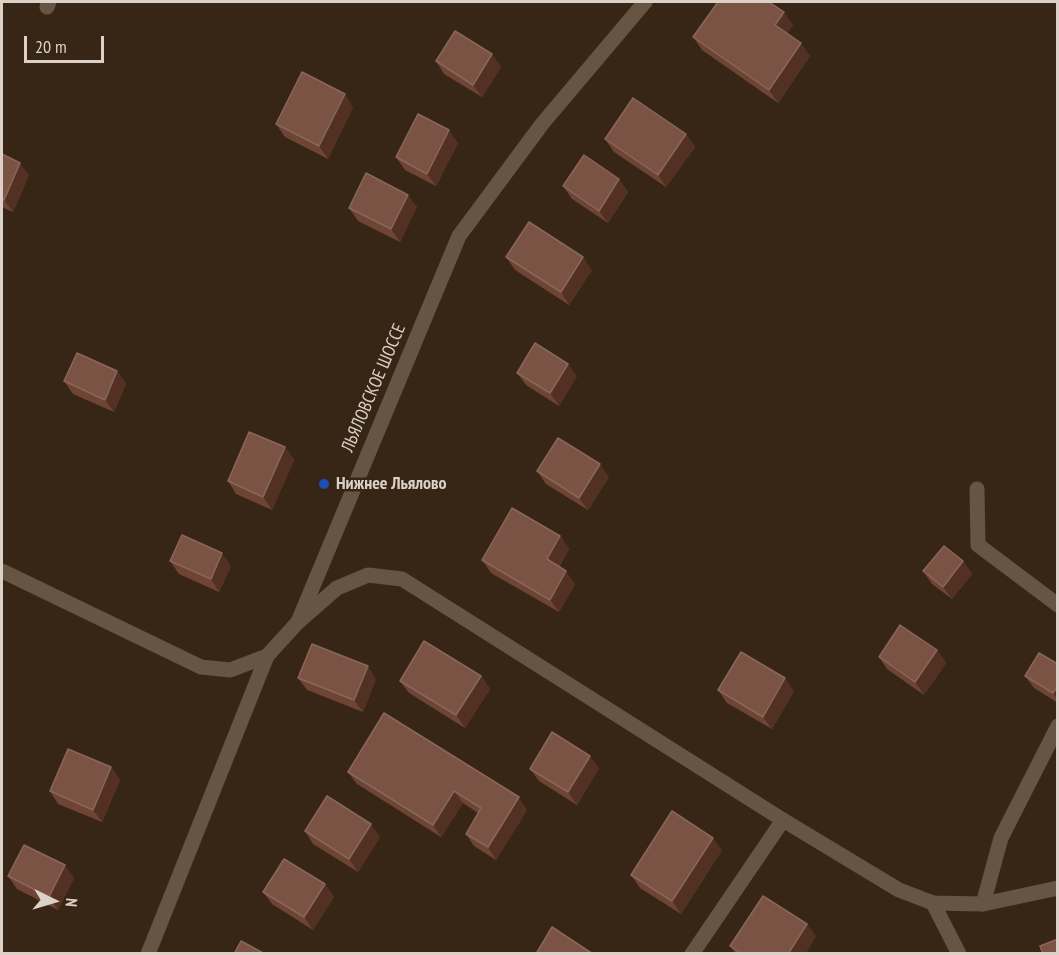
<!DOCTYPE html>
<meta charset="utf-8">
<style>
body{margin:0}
#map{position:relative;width:1059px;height:955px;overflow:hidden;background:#372616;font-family:"PT Sans Narrow",sans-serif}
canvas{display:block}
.frame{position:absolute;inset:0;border:3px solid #dcd1c7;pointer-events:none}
.north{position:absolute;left:24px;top:871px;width:60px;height:60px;-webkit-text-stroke:4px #372616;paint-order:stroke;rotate:95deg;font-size:16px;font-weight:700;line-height:24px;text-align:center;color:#dcd1c7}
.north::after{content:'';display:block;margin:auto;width:21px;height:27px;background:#dcd1c7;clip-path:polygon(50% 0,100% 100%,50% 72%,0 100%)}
.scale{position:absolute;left:24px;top:36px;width:80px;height:27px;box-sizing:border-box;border:3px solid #dcd1c7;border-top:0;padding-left:8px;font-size:18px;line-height:21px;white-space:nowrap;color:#dcd1c7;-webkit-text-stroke:4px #372616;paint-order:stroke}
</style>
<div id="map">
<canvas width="1059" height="955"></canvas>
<div class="frame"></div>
<div class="north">N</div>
<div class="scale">20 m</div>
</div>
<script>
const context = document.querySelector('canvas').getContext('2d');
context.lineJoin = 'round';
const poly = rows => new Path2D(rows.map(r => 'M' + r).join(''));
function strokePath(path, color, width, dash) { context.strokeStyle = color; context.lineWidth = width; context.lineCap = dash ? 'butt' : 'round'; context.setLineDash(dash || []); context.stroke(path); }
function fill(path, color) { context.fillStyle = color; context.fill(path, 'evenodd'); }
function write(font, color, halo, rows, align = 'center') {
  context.font = font + ' "PT Sans Narrow",sans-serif'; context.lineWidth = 5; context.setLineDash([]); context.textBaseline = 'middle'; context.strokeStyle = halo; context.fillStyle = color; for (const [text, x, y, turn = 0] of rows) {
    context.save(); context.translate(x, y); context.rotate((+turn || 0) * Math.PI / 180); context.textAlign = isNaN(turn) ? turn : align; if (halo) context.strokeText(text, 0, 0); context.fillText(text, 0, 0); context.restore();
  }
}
const service = poly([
 [47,7,49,2],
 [977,489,978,545,1058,605],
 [983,904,1001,838,1058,726],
 [692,954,783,820]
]);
const minor = poly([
 [298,622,459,236,542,124,645,2],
 [933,903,959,954],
 [148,954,267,656]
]);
const tertiary = poly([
 [2,571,201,667,230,670,267,656,298,622,337,588,368,575,402,579,783,820,899,890,933,903,983,904,1058,888]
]);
const wall = poly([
 [793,25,787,33,810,56,778,103,702,50,693,37],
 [436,61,501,67,482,97,444,74],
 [353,107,328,159,285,137,276,124],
 [686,134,695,147,666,187,614,152,605,139],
 [458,143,436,186,405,170,396,157],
 [2,154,29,175,13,212,2,207],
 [619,179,628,192,608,223,572,199,563,186],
 [417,207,400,242,358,221,349,208],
 [506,257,592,270,569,305,515,270],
 [117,371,126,384,114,412,73,394,64,381],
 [517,373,577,376,559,406,526,385],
 [285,447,294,460,272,510,236,494,228,481],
 [537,471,609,477,588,510,546,484],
 [560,536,569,549,559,567,575,584,559,612,491,573,482,560],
 [170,561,231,566,219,592,179,574],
 [963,561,972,574,952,599,932,584,923,571],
 [937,650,946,663,924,695,887,669,879,657],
 [1058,664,1058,703,1034,688,1025,676],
 [481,676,490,689,465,728,409,693,400,681],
 [298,678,376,679,363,712,307,690],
 [718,690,794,691,772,729,727,703],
 [384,713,527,810,496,860,474,846,466,834,478,813,463,803,441,837,357,784,348,772],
 [111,767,120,780,102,822,58,804,50,791],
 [599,768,577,805,539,781,530,769],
 [305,831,380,837,358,872,313,844],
 [722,850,681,914,640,888,631,875],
 [8,876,74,878,58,910,17,889],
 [325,884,334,897,313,930,272,904,263,892],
 [816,936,805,954,736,954,730,946]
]);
const shadedWall = poly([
 [784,12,793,25,784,38,775,25],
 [801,43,810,56,778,103,769,90],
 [492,54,501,67,482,97,473,85],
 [345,94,353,107,328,159,319,146],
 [449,130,458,143,436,186,427,174],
 [686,134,695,147,666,187,658,175],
 [20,163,29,175,13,212,4,200],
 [619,179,628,192,608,223,599,211],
 [408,195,417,207,400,242,391,229],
 [583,257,592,270,569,305,561,292],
 [568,364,577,376,559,406,550,393],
 [117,371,126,384,114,412,105,400],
 [285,447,294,460,272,510,263,497],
 [600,464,609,477,588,510,579,498],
 [560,536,569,549,555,572,547,559],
 [222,553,231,566,219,592,211,579],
 [963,561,972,574,952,599,943,587],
 [566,571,575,584,559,612,550,600],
 [937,650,946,663,924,695,915,682],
 [368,666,376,679,363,712,354,700],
 [481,676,490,689,465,728,456,715],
 [785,678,794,691,772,729,763,717],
 [1058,686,1058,700,1053,693],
 [590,756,599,768,577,805,568,792],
 [111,767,120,780,102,822,93,810],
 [454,791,463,803,441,837,433,825],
 [519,797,527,810,496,860,488,847],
 [371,824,380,837,358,872,349,859],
 [713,838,722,850,681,914,672,901],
 [65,865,74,878,58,910,49,897],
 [325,884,334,897,313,930,304,917],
 [807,924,816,936,805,954,788,954]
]);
const building = poly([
 [718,2,769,2,784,12,775,25,801,43,769,90,693,37,718,2],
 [455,31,492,54,473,85,436,61,455,31],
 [302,72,345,94,319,146,276,124,302,72],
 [633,98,686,134,658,175,605,139,633,98],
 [418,114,449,130,427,174,396,157,418,114],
 [2,154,20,163,4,200,2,198,2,154],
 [584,155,619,179,599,211,563,186,584,155],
 [366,173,408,195,391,229,349,208,366,173],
 [529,222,583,257,561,292,506,257,529,222],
 [535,343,568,364,550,393,517,373,535,343],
 [77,353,117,371,105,400,64,381,77,353],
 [249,432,285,447,263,497,228,481,249,432],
 [558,438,600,464,579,498,537,471,558,438],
 [512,508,560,536,547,559,566,571,550,600,482,560,512,508],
 [182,535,222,553,211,579,170,561,182,535],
 [944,546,963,561,943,587,923,571,944,546],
 [900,625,937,650,915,682,879,657,900,625],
 [424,641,481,676,456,715,400,681,424,641],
 [312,644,368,666,354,700,298,678,312,644],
 [741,652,785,678,763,717,718,690,741,652],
 [1039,653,1058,664,1058,686,1053,693,1025,676,1039,653],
 [384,713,519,797,488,847,466,834,481,808,454,791,433,825,348,772,384,713],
 [552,732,590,756,568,792,530,769,552,732],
 [68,749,111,767,93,810,50,791,68,749],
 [327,796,371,824,349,859,305,831,327,796],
 [672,811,713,838,672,901,631,875,672,811],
 [24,845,65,865,49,897,8,876,24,845],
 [284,859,325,884,304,917,263,892,284,859],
 [763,896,807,924,788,954,742,954,730,946,763,896],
 [552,927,593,954,536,954,552,927],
 [1058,939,1058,954,1043,954,1040,946,1058,939],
 [241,941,265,954,234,954,241,941]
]);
const markers = [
 [324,484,6,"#1a4fb4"]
];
const streetNames = [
 ["ЛЬЯЛОВСКОЕ ШОССЕ",374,388,-67]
];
const poiNames = [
 ["Нижнее Льялово",336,484]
];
strokePath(service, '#675543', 15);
strokePath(minor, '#675543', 15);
strokePath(tertiary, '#675543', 15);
fill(wall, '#6e4435');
fill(shadedWall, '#533122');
fill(building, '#7a5345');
strokePath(building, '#896759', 1.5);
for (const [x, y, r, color] of markers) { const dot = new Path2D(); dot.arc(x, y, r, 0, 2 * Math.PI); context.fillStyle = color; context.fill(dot); strokePath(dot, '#372616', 2); }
write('18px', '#dcd1c7', '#372616', streetNames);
write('bold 18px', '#dcd1c7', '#372616', poiNames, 'left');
</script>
